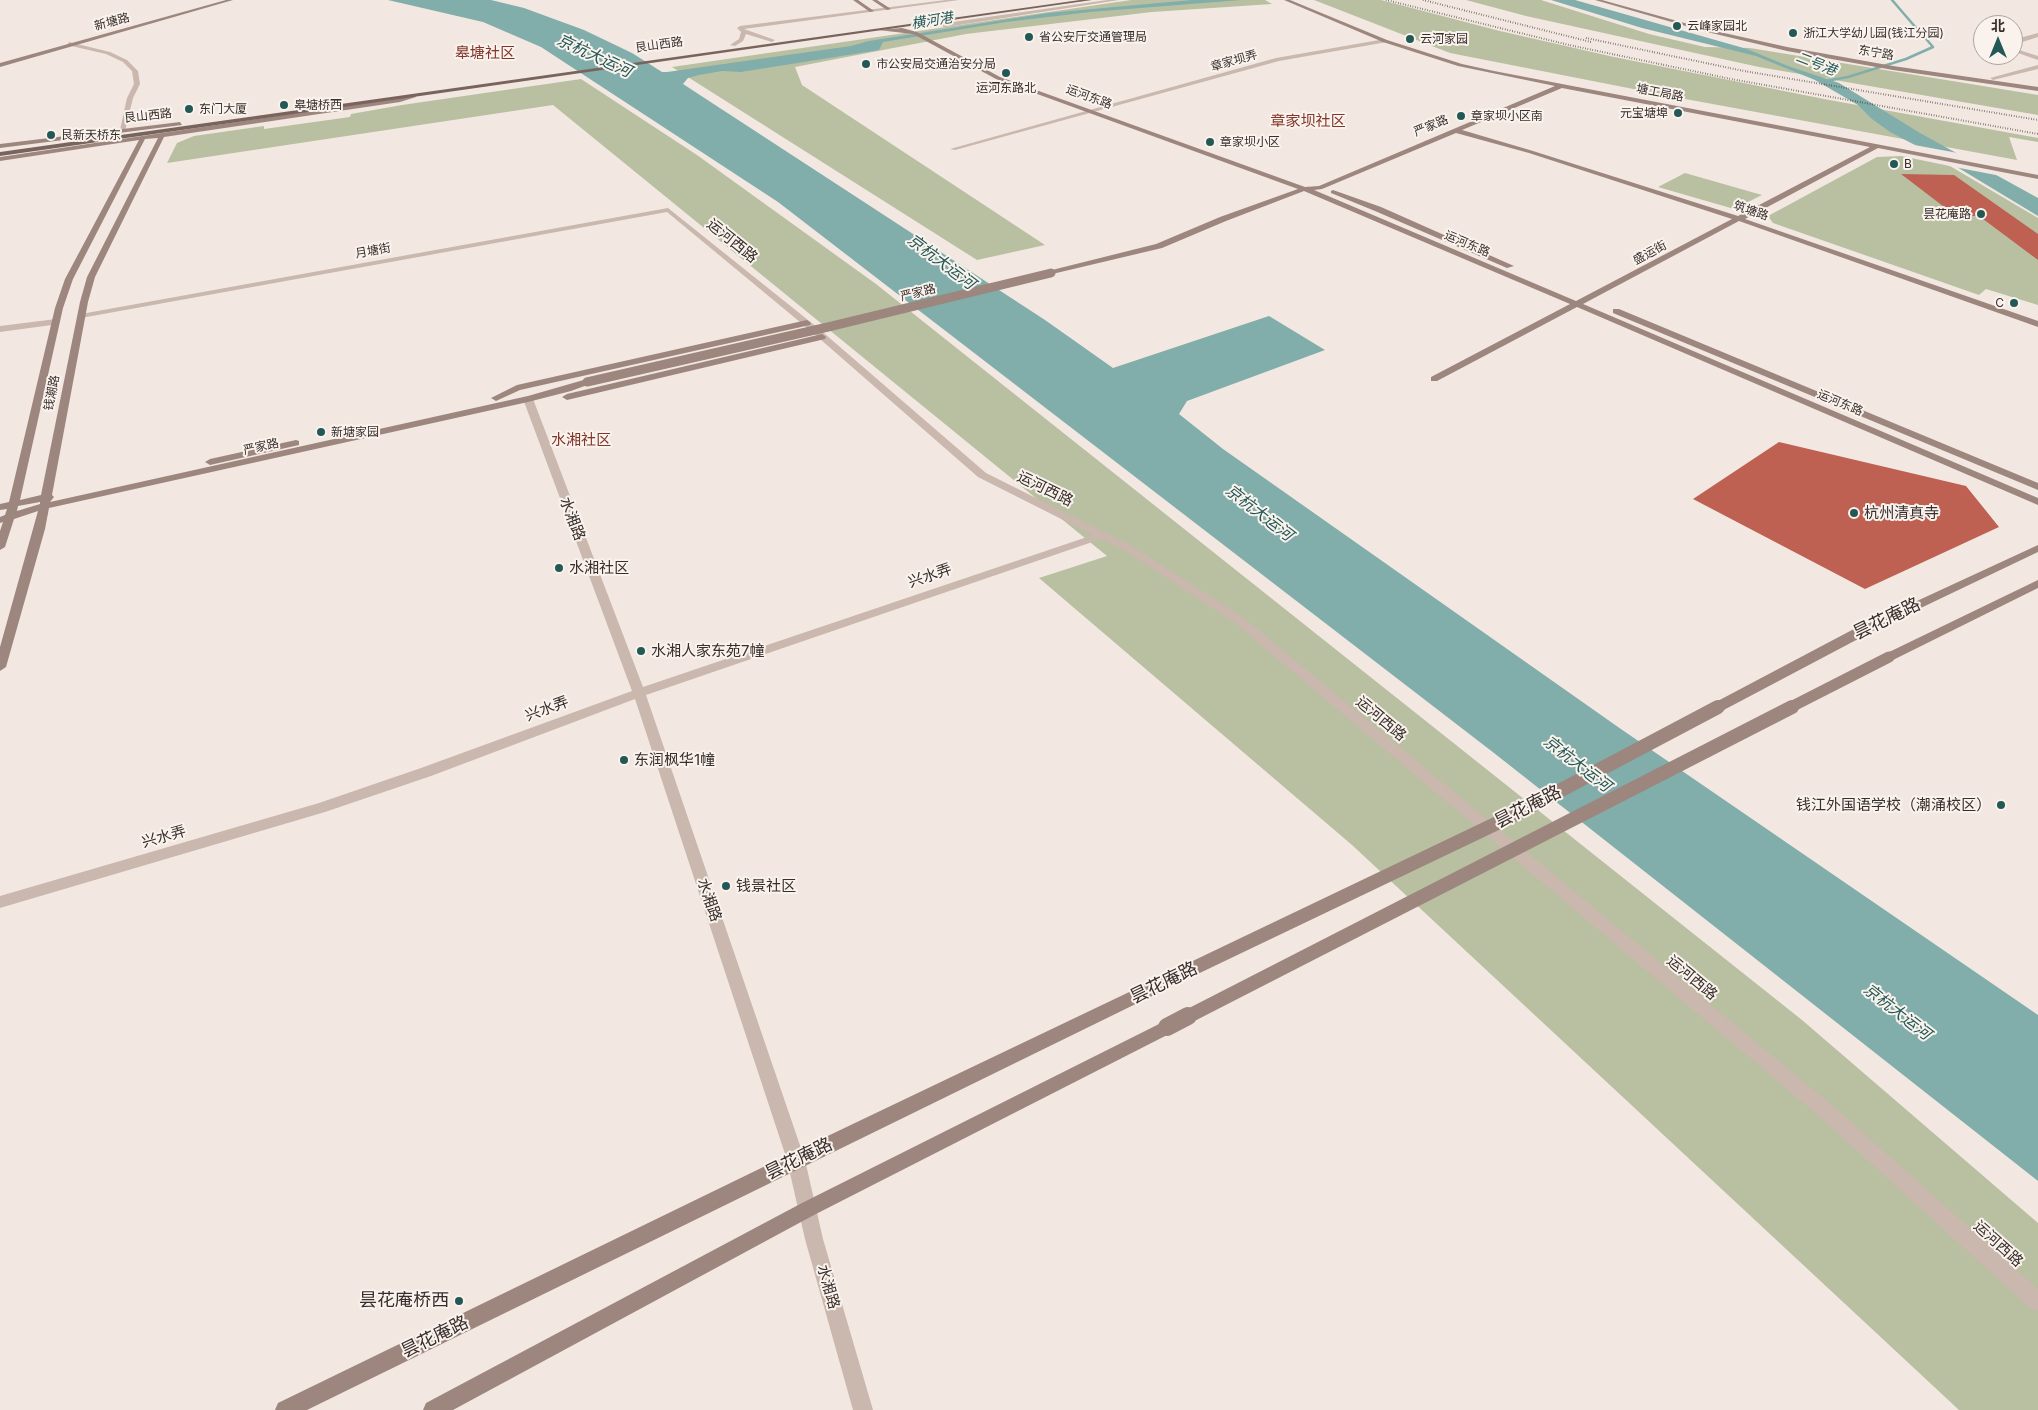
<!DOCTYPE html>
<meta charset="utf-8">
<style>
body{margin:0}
#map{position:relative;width:2038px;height:1410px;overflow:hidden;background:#f2e8e1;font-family:Inter,"Noto Sans SC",sans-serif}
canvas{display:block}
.north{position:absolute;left:1973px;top:15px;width:50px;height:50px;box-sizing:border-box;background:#f9f2ed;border:1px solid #aca49f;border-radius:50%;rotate:0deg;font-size:14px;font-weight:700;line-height:20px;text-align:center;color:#382e2b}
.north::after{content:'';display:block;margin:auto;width:18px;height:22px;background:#235855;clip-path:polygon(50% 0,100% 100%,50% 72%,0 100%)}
</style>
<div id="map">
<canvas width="2038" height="1410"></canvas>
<div class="north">北</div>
</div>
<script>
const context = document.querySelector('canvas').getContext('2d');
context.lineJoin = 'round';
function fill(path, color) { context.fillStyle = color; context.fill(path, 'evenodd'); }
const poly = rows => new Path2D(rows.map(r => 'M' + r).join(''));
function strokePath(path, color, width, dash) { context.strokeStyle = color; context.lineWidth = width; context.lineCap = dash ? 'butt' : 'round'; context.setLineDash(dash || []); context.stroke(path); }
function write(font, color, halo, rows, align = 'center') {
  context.font = font + ' Inter,"Noto Sans SC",sans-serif'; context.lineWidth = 4; context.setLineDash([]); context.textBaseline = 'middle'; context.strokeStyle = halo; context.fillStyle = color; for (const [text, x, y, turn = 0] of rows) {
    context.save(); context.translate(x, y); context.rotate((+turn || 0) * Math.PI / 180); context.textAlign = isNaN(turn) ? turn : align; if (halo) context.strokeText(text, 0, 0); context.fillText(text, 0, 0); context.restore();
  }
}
const green = poly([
 [1131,0,1265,0,1272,4,1152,12,966,34,795,67,802,85,1045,245,977,260,672,67],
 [1314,0,1381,0,1500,31,1614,57,1824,99,2038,138,2038,142,2009,137,2017,160,1669,96,1450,53],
 [1466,0,1541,0,1649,34,1705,47,1750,48,2038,95,2038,115,1759,67,1526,16],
 [581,79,697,155,876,284,1802,1020,2038,1223,2038,1410,1959,1410,1352,845,1039,578,1107,556,553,105,167,163,177,143,194,136,264,126,264,129,350,117,351,114,402,105],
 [1901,156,1950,166,2038,218,2038,305,1986,289,1979,295,1773,223,1768,216,1877,157],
 [1685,173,1762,195,1734,209,1658,187]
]);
const water = poly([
 [388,0,491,0,524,8,584,30,632,53,662,72,667,72,851,46,869,41,1048,13,1192,0,1241,0,1090,12,1006,22,883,42,879,50,741,72,722,71,699,75,688,78,683,84,1045,320,1113,368,1269,316,1325,350,1187,401,1179,414,1223,449,1618,727,2038,1015,2038,1181,1494,753,778,202,541,47,483,22],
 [1551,0,1575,0,1747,49,1788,66,1839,83,1920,133,2038,198,2038,216,1957,167,1890,132,1872,119,1858,105,1815,80,1756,56,1642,28]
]);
const pier = poly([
 [1909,144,1963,154,2001,176,1949,166]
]);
const stream = poly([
 [1892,0,1917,29],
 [1826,81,1848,77,1906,59,1933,47,1921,33]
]);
const building = poly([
 [1901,174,1954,175,2038,234,2038,260,1979,216,1956,216],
 [1779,442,1966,486,1999,527,1865,589,1693,499]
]);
const street = poly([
 [946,0,959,0,744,29,775,40,772,42,746,34,743,41,735,46,730,45,739,39,741,32,737,28,740,26,946,0],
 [1107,0,1119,0,946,27,920,24,946,23,1107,0],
 [2038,33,2038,37,2013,45,2013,41,2016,39,2038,33],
 [1385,39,1387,42,1279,61,955,150,950,149,1276,58,1385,39],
 [69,42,110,52,127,60,138,71,140,84,133,98,125,131,120,130,127,98,134,84,132,71,123,62,106,54,67,45,69,42],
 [2013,45,2019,50,2038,56,2038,60,2015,52,2013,45],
 [2038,65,2038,69,1993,80,1990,78,2038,65],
 [668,208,818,328,986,473,1132,546,1243,617,1833,1106,2038,1289,2038,1311,2031,1309,1821,1118,1235,623,1124,550,1101,539,646,695,805,1160,823,1239,873,1410,853,1410,805,1239,787,1160,635,699,431,776,325,812,0,908,0,896,319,803,421,768,632,691,523,399,525,397,531,397,533,399,643,687,1093,535,978,477,812,332,667,212,81,318,77,316,81,314,668,208],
 [56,319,60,322,59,324,0,332,0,326,56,319]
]);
const secondary = poly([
 [226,0,233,0,0,67,0,63,226,0],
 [853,0,858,0,874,11,870,12,853,0],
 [872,0,877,0,891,9,887,10,872,0],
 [1284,0,1290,0,1387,40,1462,64,1494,71,2038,175,2038,179,1878,148,1745,219,2038,321,2038,327,1739,221,1583,304,2038,498,2038,505,1577,307,1437,381,1431,381,1431,377,1570,304,1304,191,1226,221,1162,248,1048,275,1048,271,1156,244,1220,217,1298,189,996,79,913,34,878,30,902,28,917,32,1000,77,1305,187,1319,186,1555,86,1458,66,1383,42,1284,0],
 [1562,88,1870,147,1738,216,1533,151,1462,130,1562,88],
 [1456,133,1529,153,1732,219,1576,301,1314,190,1322,189,1456,133],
 [1595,0,1602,0,1706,29,1787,47,1893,66,2038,87,2038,91,1893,70,1787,51,1703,31,1595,0],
 [414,94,416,97,400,102,164,137,95,277,88,302,52,495,54,497,50,502,528,396,587,379,591,382,590,384,571,391,528,402,49,508,45,529,6,667,0,671,0,647,38,511,14,519,5,547,0,550,0,531,3,522,0,523,0,517,5,515,7,509,0,510,0,504,9,502,55,308,65,279,139,140,0,161,0,157,399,98,414,94],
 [158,138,87,277,80,302,41,495,20,500,63,308,73,279,145,139,158,138],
 [40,502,40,504,17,511,18,506,40,502],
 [180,122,182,125,0,148,0,144,180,122],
 [1333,190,1381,207,1514,266,1507,268,1375,211,1331,193,1331,191,1333,190],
 [1613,309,1619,309,2038,483,2038,490,1613,313,1613,309],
 [807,320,811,323,810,325,520,390,496,401,491,398,517,385,807,320],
 [822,334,826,337,825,339,567,400,562,397,567,394,822,334],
 [296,440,299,441,299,445,210,465,205,462,210,459,296,440],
 [2038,545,2038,552,1860,637,1852,637,1850,634,1852,631,2038,545],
 [2038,580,2038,588,1893,660,1889,661,1883,657,1885,654,2038,580],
 [1146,984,1152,986,1154,991,1152,996,307,1410,275,1410,278,1403,790,1154,1146,984],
 [1167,1020,1173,1022,1175,1027,1173,1032,814,1215,453,1410,423,1410,426,1403,802,1203,1167,1020]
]);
const primary = poly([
 [1080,0,1092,0,0,156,0,152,1080,0]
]);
const rail = poly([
 [1386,0,1569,45,1731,79,2038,134],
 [1423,0,1591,42],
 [1586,38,1744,71,2038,120]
]);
const secondaryBridgeFar3 = poly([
 [587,382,828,327,1051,273]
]);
const secondaryBridgeFar2 = poly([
 [1716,708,1856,634],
 [1789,708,1889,657]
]);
const secondaryBridgeFar1 = poly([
 [1146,991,1512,816,1718,707],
 [1185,1018,1792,707]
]);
const secondaryBridge = poly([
 [1167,1027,1188,1016]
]);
const markers = [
 [1677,26,5,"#235855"],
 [1793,33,5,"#235855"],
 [1029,37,5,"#235855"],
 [1410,39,5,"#235855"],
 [866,64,5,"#235855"],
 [1006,73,5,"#235855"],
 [284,105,5,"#235855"],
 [189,109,5,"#235855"],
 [1678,113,5,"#235855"],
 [1461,116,5,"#235855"],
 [51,135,5,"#235855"],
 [1210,142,5,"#235855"],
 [1894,164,5,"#235855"],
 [1981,214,5,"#235855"],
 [2014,303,5,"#235855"],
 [321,432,5,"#235855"],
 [1854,513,5,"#235855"],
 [559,568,5,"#235855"],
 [641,651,5,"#235855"],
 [624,760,5,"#235855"],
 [2001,805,5,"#235855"],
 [726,886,5,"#235855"],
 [459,1301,5,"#235855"]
];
const farStreetnames = [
 ["新塘路",112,22,-15],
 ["艮山西路",659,45,-8],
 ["东宁路",1876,53,10],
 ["章家坝弄",1234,61,-16],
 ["塘工局路",1660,93,11],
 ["运河东路",1089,97,20],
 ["艮山西路",148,116,-6],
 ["严家路",1431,126,-23],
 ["筑塘路",1751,211,19],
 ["运河东路",1467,244,23],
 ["月塘街",373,251,-10],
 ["盛运街",1650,253,-28],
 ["严家路",918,293,-14],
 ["钱潮路",52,393,-79],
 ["运河东路",1840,403,23],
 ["严家路",261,447,-13]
];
const farPoinames = [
 ["云峰家园北",1687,26],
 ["浙江大学幼儿园(钱江分园)",1803,33],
 ["省公安厅交通管理局",1039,37],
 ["云河家园",1420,39],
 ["市公安局交通治安分局",876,64],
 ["运河东路北",1006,88,"center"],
 ["皋塘桥西",294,105],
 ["东门大厦",199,109],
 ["元宝塘埠",1668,113,"right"],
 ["章家坝小区南",1471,116],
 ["艮新天桥东",61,135],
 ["章家坝小区",1220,142],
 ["B",1904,164],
 ["昙花庵路",1971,214,"right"],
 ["C",2004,303,"right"],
 ["新塘家园",331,432]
];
const farWaternames = [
 ["横河港",932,21,-9],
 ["二号港",1816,64,21]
];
const farQuarternames = [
 ["皋塘社区",485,53],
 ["章家坝社区",1308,121],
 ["水湘社区",581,440]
];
const streetNames = [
 ["运河西路",732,241,39],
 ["运河西路",1045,489,26],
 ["水湘路",572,519,69],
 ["兴水弄",930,576,-19],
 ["兴水弄",547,709,-20],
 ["运河西路",1381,719,40],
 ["兴水弄",164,837,-16],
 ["水湘路",709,900,71],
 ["运河西路",1692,978,40],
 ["运河西路",1998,1244,42],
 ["水湘路",828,1287,74]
];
const poiNames = [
 ["杭州清真寺",1864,513],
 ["水湘社区",569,568],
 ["水湘人家东苑7幢",651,651],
 ["东润枫华1幢",634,760],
 ["钱江外国语学校（潮涌校区）",1991,805,"right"],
 ["钱景社区",736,886]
];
const waterNames = [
 ["京杭大运河",594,56,25],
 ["京杭大运河",941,262,37],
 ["京杭大运河",1259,513,38],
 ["京杭大运河",1577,764,38],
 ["京杭大运河",1897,1012,38]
];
const nearStreetnames = [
 ["昙花庵路",1887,619,-26],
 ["昙花庵路",1528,807,-27],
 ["昙花庵路",1164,983,-26],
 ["昙花庵路",799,1159,-26],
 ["昙花庵路",435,1337,-26]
];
const nearPoinames = [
 ["昙花庵桥西",449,1301]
];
fill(green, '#b9c0a1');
fill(water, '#81adaa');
fill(pier, '#f2e8e1');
strokePath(stream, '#81adaa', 2.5);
fill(building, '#be6152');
fill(street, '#cab7ad');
fill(secondary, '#9d867e');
fill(primary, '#79645d');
strokePath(rail, '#382e2b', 2, [0.5, 2]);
strokePath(secondaryBridgeFar3, '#9d867e', 9);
strokePath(secondaryBridgeFar2, '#9d867e', 11);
strokePath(secondaryBridgeFar1, '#9d867e', 14);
strokePath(secondaryBridge, '#9d867e', 18);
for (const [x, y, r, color] of markers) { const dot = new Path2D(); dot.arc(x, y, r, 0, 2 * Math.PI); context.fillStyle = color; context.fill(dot); strokePath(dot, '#f9f2ed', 2); }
write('12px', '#382e2b', '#f9f2ed', farStreetnames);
write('12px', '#382e2b', '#f9f2ed', farPoinames, 'left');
write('italic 14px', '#235855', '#f9f2ed', farWaternames);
write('15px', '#823529', '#f9f2ed', farQuarternames);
write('15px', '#382e2b', '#f9f2ed', streetNames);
write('15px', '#382e2b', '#f9f2ed', poiNames, 'left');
write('italic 16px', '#235855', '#f9f2ed', waterNames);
write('18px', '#382e2b', '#f9f2ed', nearStreetnames);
write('18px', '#382e2b', '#f9f2ed', nearPoinames, 'right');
</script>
